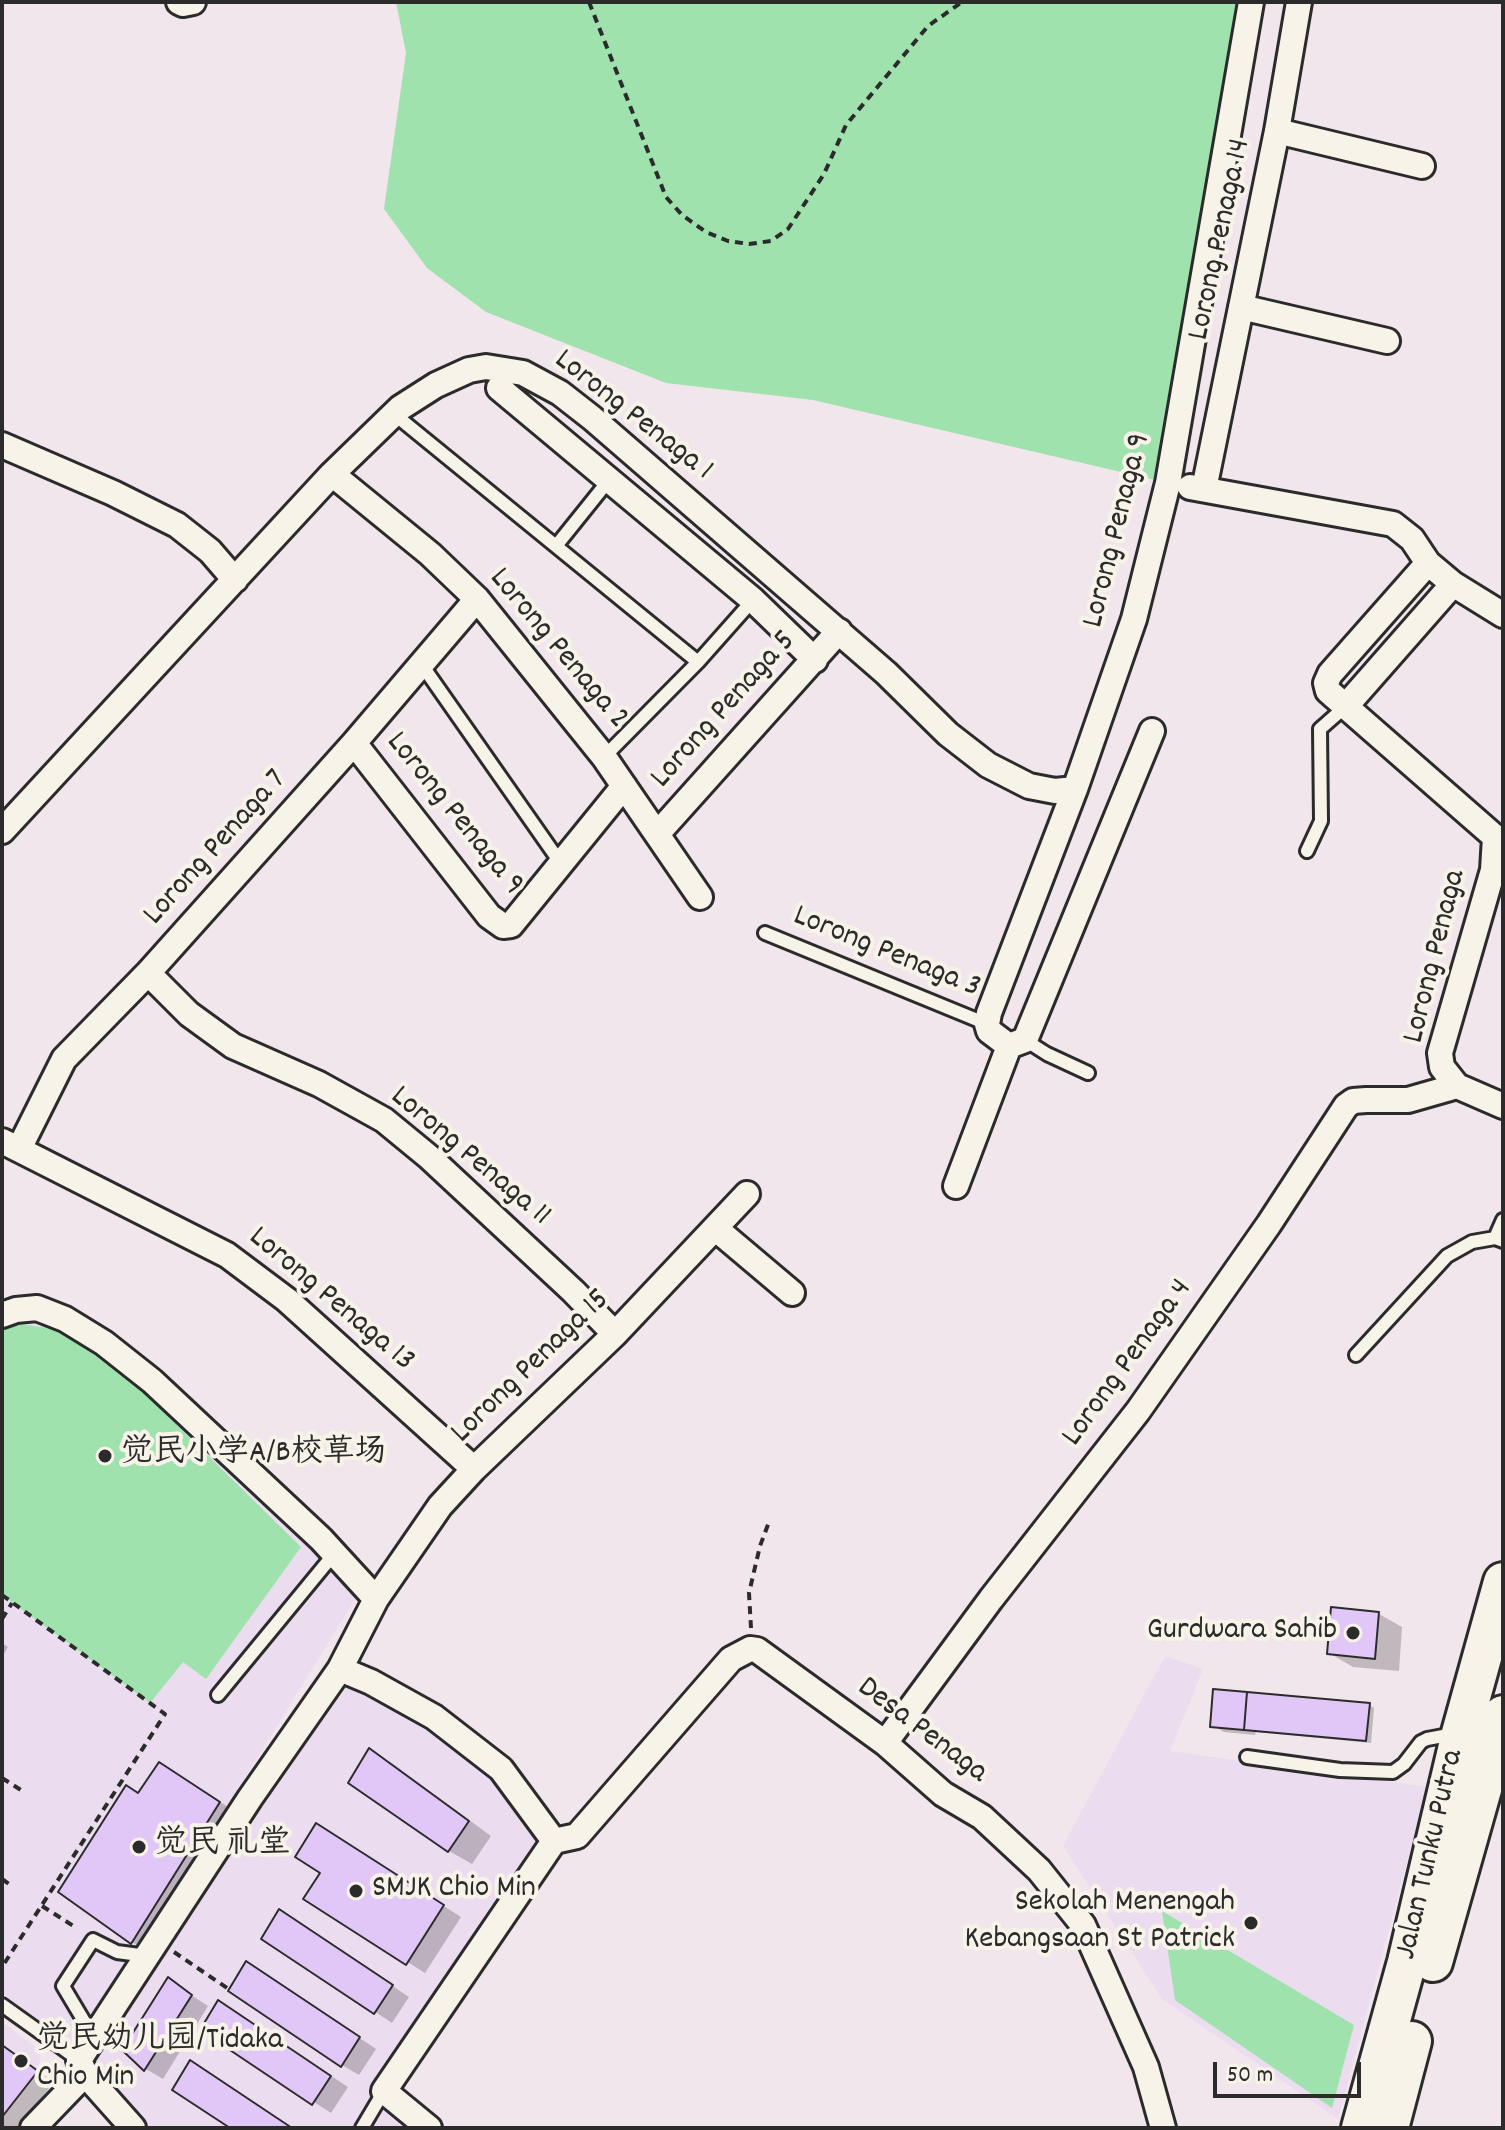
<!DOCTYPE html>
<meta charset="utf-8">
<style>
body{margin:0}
#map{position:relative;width:1505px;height:2130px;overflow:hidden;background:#f0e6ec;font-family:Dekko,sans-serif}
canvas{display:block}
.frame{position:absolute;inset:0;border:4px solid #2b2b2b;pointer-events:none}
.scale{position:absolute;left:1213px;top:2062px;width:148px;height:36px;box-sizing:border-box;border:4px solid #2b2b2b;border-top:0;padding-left:10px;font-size:24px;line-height:28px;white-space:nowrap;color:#2b2b2b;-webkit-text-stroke:6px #f7f3e8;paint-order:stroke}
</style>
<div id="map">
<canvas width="1505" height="2130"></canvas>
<div class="frame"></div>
<div class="scale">50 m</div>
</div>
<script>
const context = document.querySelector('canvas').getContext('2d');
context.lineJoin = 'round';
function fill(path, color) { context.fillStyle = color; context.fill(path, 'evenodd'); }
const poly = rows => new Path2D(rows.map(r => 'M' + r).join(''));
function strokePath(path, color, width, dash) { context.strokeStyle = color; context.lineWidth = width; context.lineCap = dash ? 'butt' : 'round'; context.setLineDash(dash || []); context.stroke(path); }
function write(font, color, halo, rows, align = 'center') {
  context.font = font + ' Dekko,"LXGW WenKai TC",sans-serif'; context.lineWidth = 8; context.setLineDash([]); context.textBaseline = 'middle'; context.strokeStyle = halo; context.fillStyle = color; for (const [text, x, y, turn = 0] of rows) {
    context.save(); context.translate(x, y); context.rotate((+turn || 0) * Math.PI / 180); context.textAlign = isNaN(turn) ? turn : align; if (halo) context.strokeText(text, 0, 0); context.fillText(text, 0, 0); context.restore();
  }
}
const built = poly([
 [2,1315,65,1319,364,1585,79,2046,2,2003],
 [1165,1656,1203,1669,1170,1751,1427,1787,1338,2119,1162,1999,1063,1846],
 [340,1669,434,1717,554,1841,384,2091,429,2128,133,2128,85,2074,147,1956],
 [2,2022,41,2051,38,2071,2,2117]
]);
const green = poly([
 [396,2,1251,2,1168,483,813,400,666,383,486,312,427,268,384,209,406,53],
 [21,1324,54,1329,82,1343,135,1384,301,1547,206,1679,183,1662,150,1703,2,1595,2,1328],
 [1162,1911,1354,2025,1332,2108,1175,2000]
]);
const shadow = poly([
 [1379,1614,1402,1627,1399,1671,1353,1667,1329,1653],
 [2,1643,8,1647,2,1657],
 [1369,1705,1374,1708,1371,1743,1256,1732,1255,1735,1224,1732,1212,1725],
 [369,1751,393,1764,491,1836,472,1864,449,1851],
 [184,1778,243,1817,156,1956,132,1942,61,1891,140,1795],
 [334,1836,461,1917,425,1973,306,1898,322,1872],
 [297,1922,409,1997,392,2023,264,1938],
 [264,1974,376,2049,359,2075,342,2065],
 [168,1980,208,2006,163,2079,146,2069,124,2049],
 [236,2013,348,2087,331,2113,202,2029],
 [2,2046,54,2082,18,2128,2,2128]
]);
const building = poly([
 [1331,1607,1379,1612,1375,1659,1327,1654,1331,1607],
 [1213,1689,1247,1692,1244,1730,1210,1727,1213,1689],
 [1247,1692,1370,1703,1366,1741,1244,1730,1247,1692],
 [369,1748,469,1821,448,1852,348,1783,369,1748],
 [159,1762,220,1802,131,1944,58,1892,126,1785,138,1793,159,1762],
 [316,1823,444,1905,406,1965,303,1899,320,1873,295,1857,316,1823],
 [279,1909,393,1985,374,2014,261,1939,279,1909],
 [246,1961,360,2037,341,2067,228,1991,246,1961],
 [168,1977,192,1995,144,2071,122,2050,168,1977],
 [218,2000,331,2076,312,2105,200,2030,218,2000],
 [2,2045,38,2071,2,2117,2,2045],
 [190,2060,292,2128,230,2128,172,2090,190,2060]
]);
const path = poly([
 [589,2,666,197,682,215,706,232,728,241,749,244,771,241,788,229,824,174,846,125,928,26,962,2],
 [2,1595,165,1714,2,1967],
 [2,1619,12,1603],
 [751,1628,749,1593,760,1546,769,1522],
 [2,1778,24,1792],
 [2,1879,9,1884],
 [42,1906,75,1927],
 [174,1952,227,1988]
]);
const lane = poly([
 [394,414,698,662],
 [556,546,609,480],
 [422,665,562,865],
 [604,757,698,662,753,600],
 [1307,851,1321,821,1320,729,1345,707],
 [765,933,987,1024],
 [1025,1040,1047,1054,1088,1073],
 [1495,1238,1503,1220],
 [1356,1355,1447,1256,1472,1242,1495,1238,1503,1241],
 [218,1695,334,1554],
 [1247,1757,1340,1770,1393,1772,1404,1764,1421,1742,1427,1739,1454,1734],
 [2,2005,79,2060],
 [94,2038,63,1986,93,1940,117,1952,147,1956],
 [362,2128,384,2091]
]);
const street = poly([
 [179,2,183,4,193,2],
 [1277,131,1422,166],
 [1241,307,1387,341],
 [499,388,753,600,815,660],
 [2,445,113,493,177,525,210,551,235,580],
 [332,474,430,554,477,599,604,757,700,897],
 [1190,487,1393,524,1412,539,1428,563,1453,584,1503,615],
 [1204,489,1277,131,1299,2],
 [1428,563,1330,674,1326,683,1328,691,1495,837],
 [1345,707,1453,584],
 [354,743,489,916,503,926,511,925,624,786],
 [2,831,332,474,400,408,436,385,469,370,486,367,523,373,560,393,592,418,886,673,948,734,988,765,1029,786,1055,791,1075,789],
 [658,833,839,631],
 [1495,837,1493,870,1440,1053,1442,1067,1457,1086,1503,1106],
 [148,973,189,1014,233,1046,319,1084,384,1120,429,1157,573,1291,615,1334],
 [1009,1046,989,1031,987,1024,989,1013,1075,789,1134,619,1168,483,1251,2],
 [1009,1046,1025,1040,1152,731],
 [2,1141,227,1255,287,1300,474,1469],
 [19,1149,64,1059,148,973,354,743,477,599],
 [956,1186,1009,1046],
 [715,1228,792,1293],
 [2,1315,16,1310,37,1308,65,1319,104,1343,152,1381,321,1539,376,1599],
 [340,1669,371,1682,434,1717,501,1769,554,1841],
 [885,1743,991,1599,1138,1411,1269,1224,1346,1106,1353,1101,1366,1100,1408,1100,1457,1086],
 [554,1841,577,1836,731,1659,750,1649,757,1650,885,1743,943,1794,982,1817,1039,1870,1083,1925,1146,2067,1163,2128],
 [33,2128,85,2074],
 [133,2128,85,2074,79,2060,250,1798,340,1669,376,1599,440,1506,474,1469,615,1334,747,1194],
 [429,2128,384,2091,554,1841]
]);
const primary = poly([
 [1433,1962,1503,1715],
 [1361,2128,1407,1962,1461,1733,1503,1582],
 [1389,2128,1412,2041]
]);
const markers = [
 [105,1456,8,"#2b2b2b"],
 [1353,1633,8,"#2b2b2b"],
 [139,1847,8,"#2b2b2b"],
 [356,1891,8,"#2b2b2b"],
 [1251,1923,8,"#2b2b2b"],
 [21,2061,8,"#2b2b2b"]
];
const streetNames = [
 ["Lorong Penaga 14",1222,240,-78],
 ["Lorong Penaga 1",632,417,38],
 ["Lorong Penaga 9",1119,531,-76],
 ["Lorong Penaga 2",557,650,50],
 ["Lorong Penaga 5",725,711,-48],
 ["Lorong Penaga 9",453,815,51],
 ["Lorong Penaga 7",217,849,-48],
 ["Lorong Penaga 3",886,954,22],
 ["Lorong Penaga",1437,957,-76],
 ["Lorong Penaga 11",469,1158,40],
 ["Lorong Penaga 13",330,1301,40],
 ["Lorong Penaga 4",1129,1364,-54],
 ["Lorong Penaga 15",532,1368,-44],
 ["Desa Penaga",921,1732,37],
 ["Jalan Tunku Putra",1432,1855,-77]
];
const poiNames = [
 ["觉民小学A/B校草场",121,1456],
 ["Gurdwara Sahib",1337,1633,"right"],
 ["觉民 礼堂",155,1847],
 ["SMJK Chio Min",372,1891],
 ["Sekolah Menengah",1235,1905,"right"],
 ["Kebangsaan St Patrick",1235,1942,"right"],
 ["觉民幼儿园/Tidaka",37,2043],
 ["Chio Min",37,2080]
];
fill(built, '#ebddef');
fill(green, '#9fe2ae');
fill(shadow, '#0003');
fill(building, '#e0c7f7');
strokePath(building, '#2b2b2b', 2);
strokePath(lane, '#2b2b2b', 18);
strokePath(street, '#2b2b2b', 30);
strokePath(primary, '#2b2b2b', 44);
strokePath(path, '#2b2b2b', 4, [8, 6]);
strokePath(lane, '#f7f3e8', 12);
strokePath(street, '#f7f3e8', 24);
strokePath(primary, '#f7f3e8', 38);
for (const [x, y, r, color] of markers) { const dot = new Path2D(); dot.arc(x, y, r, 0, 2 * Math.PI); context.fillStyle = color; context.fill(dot); strokePath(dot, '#f7f3e8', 3); }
write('32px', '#2b2b2b', '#f7f3e8', streetNames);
write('32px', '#2b2b2b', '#f7f3e8', poiNames, 'left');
</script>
